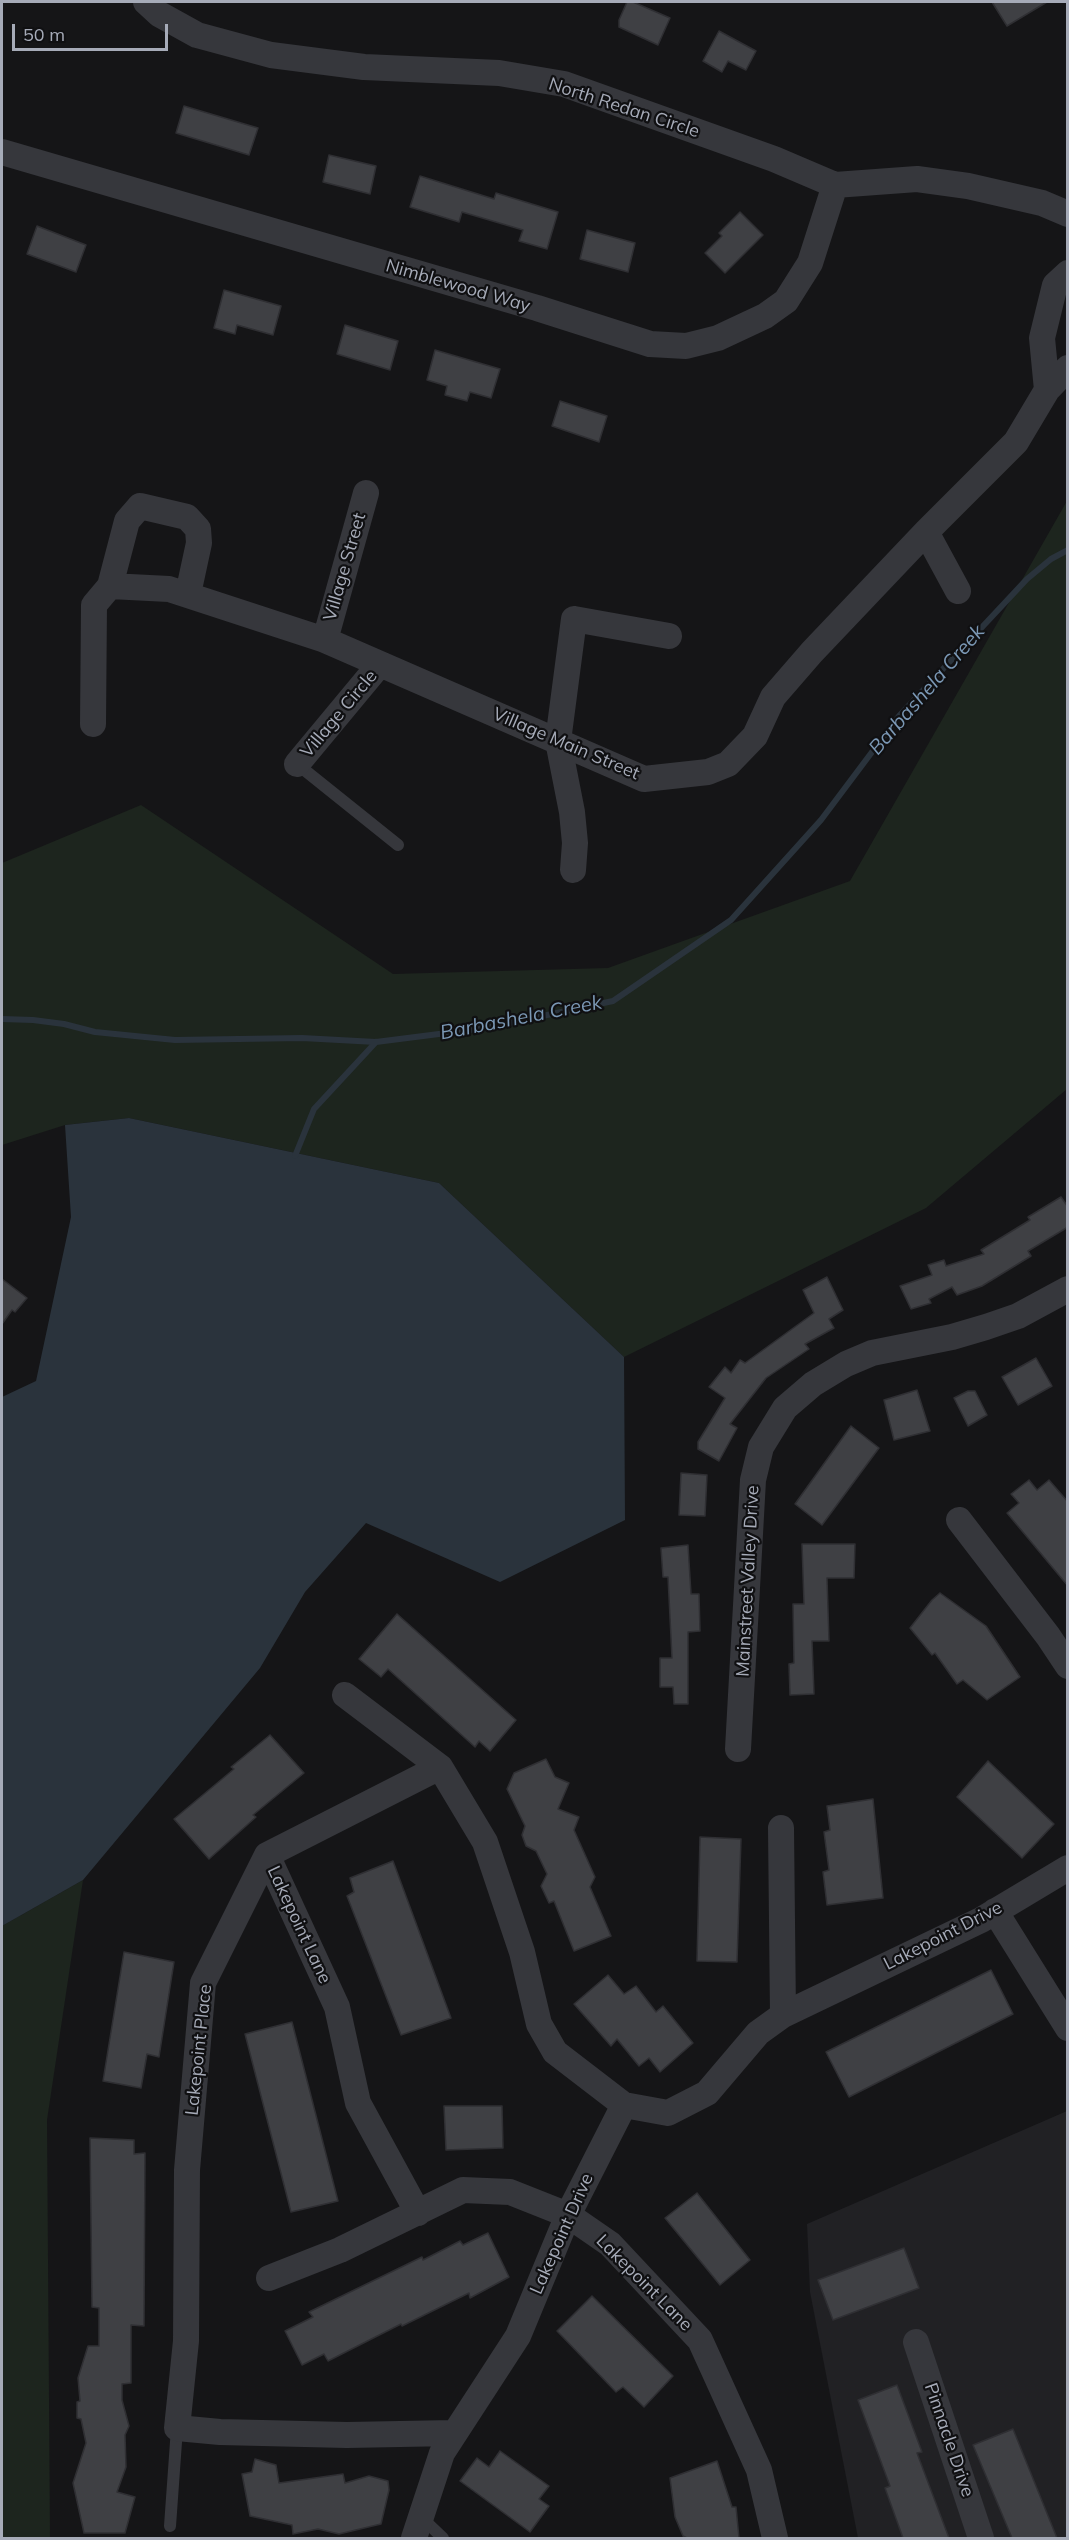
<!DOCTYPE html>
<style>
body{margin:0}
#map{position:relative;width:1069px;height:2540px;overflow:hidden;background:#151517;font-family:Mulish,sans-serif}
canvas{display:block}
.frame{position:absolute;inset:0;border:3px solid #a6abb8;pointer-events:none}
.scale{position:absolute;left:12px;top:24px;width:156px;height:27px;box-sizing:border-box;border:3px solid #a6abb8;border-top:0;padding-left:8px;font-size:18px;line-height:21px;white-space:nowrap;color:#a6abb8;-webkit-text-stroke:4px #101012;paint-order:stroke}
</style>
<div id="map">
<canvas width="1069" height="2540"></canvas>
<div class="frame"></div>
<div class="scale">50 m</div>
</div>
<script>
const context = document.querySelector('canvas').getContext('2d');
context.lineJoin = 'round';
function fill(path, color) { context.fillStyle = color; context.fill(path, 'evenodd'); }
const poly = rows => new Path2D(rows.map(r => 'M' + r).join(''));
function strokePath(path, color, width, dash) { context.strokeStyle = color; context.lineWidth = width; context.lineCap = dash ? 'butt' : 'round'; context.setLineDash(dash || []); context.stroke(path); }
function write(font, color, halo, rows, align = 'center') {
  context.font = font + ' Mulish,sans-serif'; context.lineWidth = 4.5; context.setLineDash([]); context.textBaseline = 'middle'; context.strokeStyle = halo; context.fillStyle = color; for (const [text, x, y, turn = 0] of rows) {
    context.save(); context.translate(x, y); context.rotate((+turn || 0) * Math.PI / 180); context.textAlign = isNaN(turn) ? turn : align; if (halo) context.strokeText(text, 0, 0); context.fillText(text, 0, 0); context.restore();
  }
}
const built = poly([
 [1067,2111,1067,2538,858,2538,810,2292,807,2224]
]);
const green = poly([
 [1067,501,1067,1089,926,1208,624,1357,439,1183,129,1118,65,1125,2,1145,2,863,141,805,393,974,608,968,850,881],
 [83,1880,47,2120,50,2538,2,2538,2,1926]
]);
const water = poly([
 [129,1118,439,1183,624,1357,625,1520,500,1582,366,1523,305,1592,260,1668,83,1880,2,1926,2,1397,36,1381,71,1217,65,1125]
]);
const stream = poly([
 [2,1019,33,1020,64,1024,95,1032,175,1040,302,1038,376,1042,486,1028,613,1001,731,920,821,820,899,716,1027,579,1051,559,1068,550],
 [295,1156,314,1109,376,1042]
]);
const building = poly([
 [627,2,633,2,670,18,658,45,619,27,619,20,627,2],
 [992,2,1047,2,1007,26,992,2],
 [719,31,756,51,746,70,728,61,722,72,703,61,719,31],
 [184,106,258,128,249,155,176,133,184,106],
 [329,155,376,166,370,194,323,182,329,155],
 [420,176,494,199,496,193,558,212,547,249,519,241,523,230,462,212,459,222,410,207,420,176],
 [740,212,763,235,725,273,705,253,722,236,719,233,740,212],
 [37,226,86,245,76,272,27,254,37,226],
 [587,230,635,243,628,272,580,259,587,230],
 [224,290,281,306,273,335,237,325,235,334,214,328,224,290],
 [345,325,398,341,390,370,337,354,345,325],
 [435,350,500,369,491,398,470,392,467,401,445,395,447,386,427,380,435,350],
 [560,401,607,416,599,442,552,426,560,401],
 [1061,1197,1068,1207,1068,1227,1028,1251,1031,1256,982,1286,957,1295,952,1287,929,1299,931,1303,911,1309,900,1286,932,1275,928,1265,944,1260,946,1266,984,1254,981,1250,1030,1220,1028,1217,1061,1197],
 [827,1277,843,1310,829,1319,834,1328,805,1344,809,1349,766,1378,730,1424,737,1428,719,1461,698,1449,698,1442,725,1398,709,1387,725,1367,731,1373,740,1360,745,1363,814,1313,803,1290,827,1277],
 [2,1279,27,1298,15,1312,12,1310,2,1324,2,1279],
 [1036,1358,1052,1386,1018,1405,1002,1377,1036,1358],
 [917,1390,930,1431,894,1440,884,1400,917,1390],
 [968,1391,975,1391,987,1415,968,1426,954,1398,968,1391],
 [851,1426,879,1448,822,1525,795,1504,851,1426],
 [681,1473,707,1475,705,1516,679,1515,681,1473],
 [1029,1480,1037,1490,1049,1480,1068,1502,1068,1586,1007,1513,1019,1503,1011,1494,1029,1480],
 [802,1544,855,1544,854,1578,827,1578,829,1641,812,1641,814,1694,790,1695,789,1664,794,1663,793,1604,804,1604,802,1544],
 [688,1545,691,1594,699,1594,700,1631,688,1632,688,1704,674,1704,673,1687,660,1687,660,1658,672,1658,668,1577,663,1577,661,1548,688,1545],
 [940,1593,986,1626,1020,1677,987,1700,963,1680,957,1684,935,1653,932,1655,910,1628,932,1600,940,1593],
 [397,1614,516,1720,490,1751,479,1741,475,1747,388,1669,381,1677,359,1659,397,1614],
 [270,1735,304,1773,253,1815,256,1817,209,1859,174,1819,234,1769,231,1767,270,1735],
 [546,1759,555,1777,569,1783,558,1809,579,1817,574,1830,595,1877,590,1887,611,1936,574,1951,554,1901,549,1903,541,1886,547,1874,536,1851,526,1846,522,1835,525,1826,507,1789,514,1773,546,1759],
 [988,1761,1054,1824,1022,1858,957,1797,988,1761],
 [873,1799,883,1898,827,1905,823,1872,829,1870,824,1832,830,1830,827,1806,873,1799],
 [700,1837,741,1839,737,1962,697,1961,700,1837],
 [393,1861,451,2018,401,2035,347,1896,354,1892,350,1878,393,1861],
 [124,1952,174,1962,159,2057,147,2054,141,2088,103,2081,124,1952],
 [991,1970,1013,2014,849,2097,826,2052,991,1970],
 [608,1975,624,1994,636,1986,656,2012,663,2006,693,2043,660,2072,649,2058,639,2066,617,2039,611,2046,574,2004,608,1975],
 [292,2022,338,2201,291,2212,245,2034,292,2022],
 [444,2106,502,2106,503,2148,446,2150,444,2106],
 [90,2138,134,2140,134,2154,145,2153,144,2326,131,2325,131,2383,122,2384,122,2400,129,2426,125,2435,126,2467,117,2492,135,2497,125,2533,84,2533,73,2483,86,2443,81,2419,77,2418,77,2402,80,2401,78,2378,88,2346,99,2346,99,2308,92,2307,90,2138],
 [697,2193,750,2260,720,2285,665,2218,697,2193],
 [488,2233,509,2277,470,2298,469,2293,402,2326,401,2324,328,2361,324,2354,302,2365,285,2331,313,2317,309,2312,422,2257,423,2260,460,2241,463,2245,488,2233],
 [904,2248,919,2288,833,2320,818,2280,904,2248],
 [592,2296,673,2376,644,2407,623,2387,616,2392,557,2331,592,2296],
 [897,2385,922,2452,917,2453,949,2538,903,2538,885,2488,890,2486,858,2400,897,2385],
 [1013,2429,1057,2538,1012,2538,973,2445,1013,2429],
 [500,2451,549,2486,539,2499,549,2506,530,2532,460,2481,477,2458,489,2467,500,2451],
 [255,2459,276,2465,279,2483,343,2474,345,2483,369,2476,388,2481,389,2490,381,2524,339,2534,318,2529,293,2534,292,2525,250,2516,242,2474,252,2472,255,2459],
 [717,2461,732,2507,736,2507,739,2538,687,2538,683,2536,675,2517,670,2478,717,2461]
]);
const lane = poly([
 [297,764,398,845],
 [422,2518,443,2538],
 [170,2526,177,2428]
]);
const street = poly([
 [146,2,159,14,197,35,271,55,364,67,499,73,564,84,774,159,835,185,917,179,968,186,1042,203,1068,214],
 [2,152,537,308,650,344,686,346,718,338,765,316,786,301,810,263,835,185],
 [1047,390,1042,338,1055,285,1068,273],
 [926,532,958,591],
 [110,586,169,589,325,640,644,779,708,772,728,764,755,736,773,697,812,652,926,532,1016,442,1047,390,1068,368],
 [325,640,366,493],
 [93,724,94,605,110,586,127,521,140,506,187,517,198,529,199,543,188,594],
 [297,764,380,664],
 [573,870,575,843,572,812,558,741,574,619,669,636],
 [959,1520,1048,1636,1068,1666],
 [345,1695,440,1767],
 [738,1749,753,1480,761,1447,785,1408,813,1384,846,1364,872,1353,952,1337,986,1327,1018,1316,1068,1289],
 [781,1828,783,2015],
 [267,1855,337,2007,358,2103,418,2213],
 [995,1911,1068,2028],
 [269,2278,340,2250,463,2190,510,2192,568,2215,610,2244,700,2340,759,2470,775,2538],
 [916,2342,981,2538],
 [453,2433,347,2435,220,2432,177,2428,186,2341,187,2170,203,1983,267,1855,440,1767,485,1842,522,1952,539,2024,555,2052,624,2105,668,2113,707,2093,758,2033,783,2015,981,1920,1068,1868],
 [414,2538,442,2453,518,2336,568,2215,624,2105]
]);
const streetNames = [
 ["North Redan Circle",624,108,18],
 ["Nimblewood Way",458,286,16],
 ["Village Street",345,567,-74],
 ["Village Circle",339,714,-50],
 ["Village Main Street",566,744,23],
 ["Mainstreet Valley Drive",748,1581,-87],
 ["Lakepoint Lane",299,1925,65],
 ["Lakepoint Drive",943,1936,-27],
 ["Lakepoint Place",199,2050,-84],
 ["Lakepoint Drive",562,2234,-66],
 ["Lakepoint Lane",644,2283,45],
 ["Pinnacle Drive",949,2440,71]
];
const waterNames = [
 ["Barbashela Creek",927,690,-49],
 ["Barbashela Creek",521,1018,-11]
];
fill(built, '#212124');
fill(green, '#1d251e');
fill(water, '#2a333c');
strokePath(stream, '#2a333c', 6);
fill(building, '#3f4044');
strokePath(building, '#2f2f33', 1.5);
strokePath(lane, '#36373c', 12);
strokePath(street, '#36373c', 26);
write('18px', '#a6abb8', '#101012', streetNames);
write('italic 20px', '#7b98b5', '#101012', waterNames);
</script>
